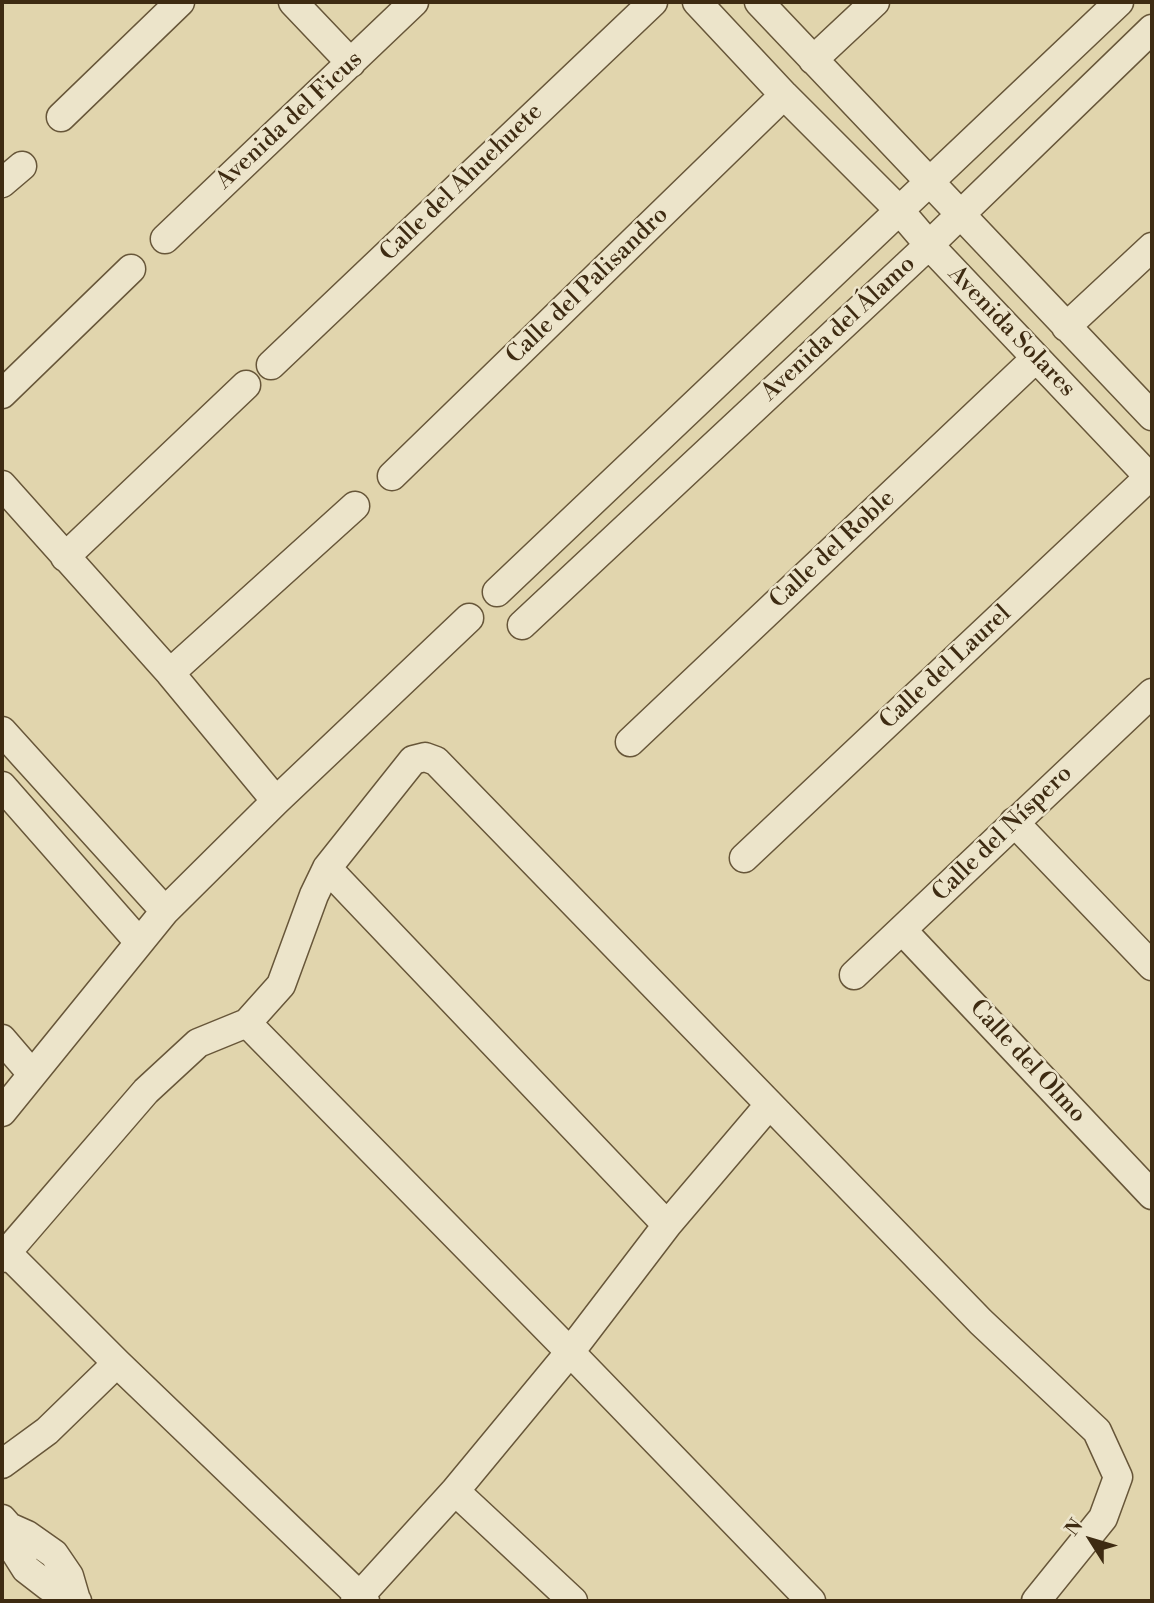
<!DOCTYPE html>
<meta charset="utf-8">
<style>
body{margin:0}
#map{position:relative;width:1154px;height:1603px;overflow:hidden;background:#e1d5ad;font-family:"Libre Bodoni",serif}
canvas{display:block}
.frame{position:absolute;inset:0;border:4px solid #3e2b12;pointer-events:none}
.north{position:absolute;left:1056px;top:1505px;width:70px;height:70px;-webkit-text-stroke:5px #ece4ca;paint-order:stroke;rotate:307deg;font-size:19px;font-weight:700;line-height:28px;text-align:center;color:#3e2b12}
.north::after{content:'';display:block;margin:auto;width:24px;height:32px;background:#3e2b12;clip-path:polygon(50% 0,100% 100%,50% 72%,0 100%)}
</style>
<div id="map">
<canvas width="1154" height="1603"></canvas>
<div class="frame"></div>
<div class="north">N</div>
</div>
<script>
const context = document.querySelector('canvas').getContext('2d');
context.lineJoin = 'round';
const poly = rows => new Path2D(rows.map(r => 'M' + r).join(''));
function strokePath(path, color, width, dash) { context.strokeStyle = color; context.lineWidth = width; context.lineCap = dash ? 'butt' : 'round'; context.setLineDash(dash || []); context.stroke(path); }
function write(font, color, halo, rows, align = 'center') {
  context.font = font + ' "Libre Bodoni",serif'; context.lineWidth = 5; context.setLineDash([]); context.textBaseline = 'middle'; context.strokeStyle = halo; context.fillStyle = color; for (const [text, x, y, turn = 0] of rows) {
    context.save(); context.translate(x, y); context.rotate((+turn || 0) * Math.PI / 180); context.textAlign = isNaN(turn) ? turn : align; if (halo) context.strokeText(text, 0, 0); context.fillText(text, 0, 0); context.restore();
  }
}
const street = poly([
 [293,2,351,63],
 [697,2,784,95,900,211,929,245,1152,480],
 [759,2,1152,416],
 [813,60,875,2],
 [61,117,180,2],
 [2,183,22,166],
 [165,239,414,2],
 [1066,327,1152,247],
 [271,365,653,2],
 [2,394,131,269],
 [392,476,784,95],
 [2,485,170,673,276,801],
 [65,557,246,385],
 [497,592,1119,2],
 [522,625,929,245,1152,29],
 [170,673,355,506],
 [2,731,165,911],
 [630,742,1036,358],
 [2,786,139,942],
 [1014,822,1152,966],
 [744,858,1149,477],
 [327,868,667,1225],
 [902,930,1152,1195],
 [854,975,1152,693],
 [247,1023,570,1352,811,1601],
 [2,1039,32,1074],
 [2,1112,165,911,276,801,469,618],
 [7,1253,117,1363,365,1601],
 [2,1258,146,1091,198,1043,247,1023,281,985,314,895,327,868,413,760,425,757,436,761,981,1322,1097,1431,1118,1477,1103,1518,1036,1601],
 [2,1464,47,1431,117,1363],
 [455,1491,573,1601],
 [2,1519,9,1527,27,1535,54,1554,69,1576,76,1600],
 [9,1527,14,1550,26,1569,48,1586,77,1601],
 [355,1601,455,1491,570,1352,667,1225,769,1105]
]);
const streetNames = [
 ["Avenida del Ficus",290,121,-43],
 ["Calle del Ahuehuete",462,183,-44],
 ["Calle del Palisandro",588,286,-44],
 ["Avenida del Álamo",839,329,-43],
 ["Avenida Solares",1011,332,46],
 ["Calle del Roble",833,550,-43],
 ["Calle del Laurel",946,668,-43],
 ["Calle del Níspero",1003,834,-44],
 ["Calle del Olmo",1027,1062,47]
];
strokePath(street, '#675639', 31);
strokePath(street, '#ece4ca', 28);
write('24px', '#3e2b12', '#ece4ca', streetNames);
</script>
